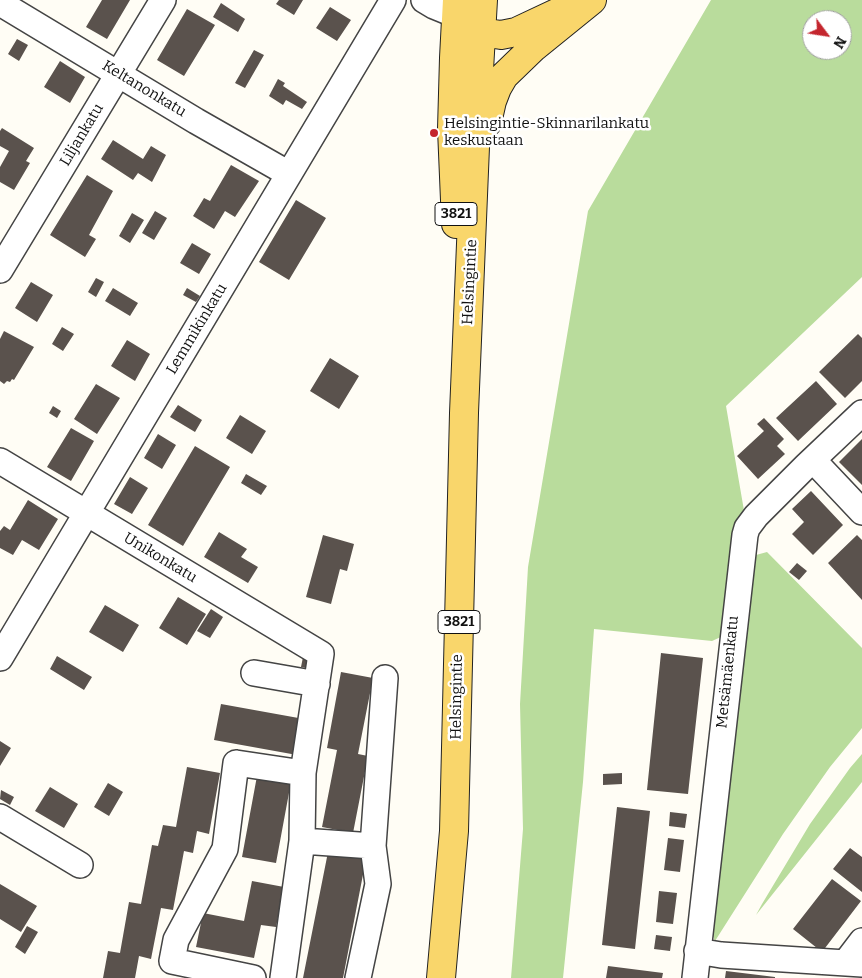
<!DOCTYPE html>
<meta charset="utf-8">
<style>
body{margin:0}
#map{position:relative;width:862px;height:978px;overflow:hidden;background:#fffdf5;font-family:Bitter,serif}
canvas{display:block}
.north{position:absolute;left:802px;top:10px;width:50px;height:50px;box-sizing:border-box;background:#fff;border:1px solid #a0a0a0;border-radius:50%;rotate:121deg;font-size:14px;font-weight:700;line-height:20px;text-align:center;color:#111}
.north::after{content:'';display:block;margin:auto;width:18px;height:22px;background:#c4262e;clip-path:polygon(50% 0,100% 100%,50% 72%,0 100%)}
</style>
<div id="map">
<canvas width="862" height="978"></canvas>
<div class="north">N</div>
</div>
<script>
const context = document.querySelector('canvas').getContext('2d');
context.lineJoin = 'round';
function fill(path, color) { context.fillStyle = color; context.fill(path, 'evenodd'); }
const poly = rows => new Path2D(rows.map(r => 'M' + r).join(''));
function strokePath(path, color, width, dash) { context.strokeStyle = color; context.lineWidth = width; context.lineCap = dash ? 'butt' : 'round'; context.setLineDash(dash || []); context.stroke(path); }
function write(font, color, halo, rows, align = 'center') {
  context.font = font + ' Bitter,serif'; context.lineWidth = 5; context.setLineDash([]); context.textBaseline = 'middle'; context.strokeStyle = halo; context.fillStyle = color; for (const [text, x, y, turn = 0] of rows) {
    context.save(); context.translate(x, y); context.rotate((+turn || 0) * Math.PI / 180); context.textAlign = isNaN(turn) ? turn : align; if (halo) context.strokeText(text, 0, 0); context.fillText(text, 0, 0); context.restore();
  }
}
const forest = poly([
 [711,0,862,0,862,277,726,406,747,528,723,636,712,641,594,629,583,782,563,978,511,978,523,829,520,704,528,567,588,211],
 [812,20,842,20,842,50,812,50],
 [767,552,862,648,862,728,830,767,783,834,715,941,711,931,723,809,756,555],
 [862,754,862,782,756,915,762,904,810,824,850,768]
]);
const building = poly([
 [102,0,130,0,107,39,86,27],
 [279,0,303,0,294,15,276,4],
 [221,3,245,19,238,32,213,17],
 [330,7,351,20,337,41,316,28],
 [187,9,215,25,184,76,157,60],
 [17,39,28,45,19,61,8,54],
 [254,50,264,55,245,88,235,83],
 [60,61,85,77,70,103,44,87],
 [278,79,285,83,283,86,307,102,302,109,286,100,283,105,269,96],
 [2,128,34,148,26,161,30,163,14,190,0,182,0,167,9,151,0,146,0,131],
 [113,140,143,159,151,146,166,155,152,182,138,173,133,180,101,159],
 [231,165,259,181,235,217,225,211,214,229,193,216,204,198,210,201],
 [87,175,113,191,89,235,96,239,85,257,50,235],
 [296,200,326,218,289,280,259,262],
 [155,211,167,218,154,240,142,233],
 [132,213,144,220,130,243,119,236],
 [192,243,211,254,199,274,180,263],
 [96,278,104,282,96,297,88,292],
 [31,282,53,295,37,322,15,308],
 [113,288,138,303,130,316,105,301],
 [187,288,200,296,196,302,183,295],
 [62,327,74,334,63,351,52,344],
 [4,331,34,347,14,380,12,379,10,382,7,381,4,384,0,381,0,339],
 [858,334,862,338,862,381,845,398,819,372],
 [127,340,150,354,135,381,111,366],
 [330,358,359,376,339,409,310,391],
 [816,381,837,404,798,441,776,418],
 [96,384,120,398,97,434,74,419],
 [178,405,202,420,195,432,170,417],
 [53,406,61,411,57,418,49,413],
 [240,415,266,431,252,454,226,438],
 [764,418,784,439,777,446,785,454,758,479,737,456,764,431,757,424],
 [71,428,94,441,71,481,47,467],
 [158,434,176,445,162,469,144,458],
 [862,439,862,485,839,462],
 [195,446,230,467,183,546,148,525],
 [246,474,267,486,261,495,241,483],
 [130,477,148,488,132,514,114,504],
 [811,491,843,525,813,555,792,534,804,522,792,509],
 [28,500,58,519,39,550,22,540,13,555,0,548,0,531,4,526,10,530],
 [219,532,247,549,241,557,258,567,248,583,204,557],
 [323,535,354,544,347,571,340,569,331,604,306,597],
 [857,535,862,540,862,600,828,563],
 [797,563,807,571,799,580,789,572],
 [178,597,206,614,187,645,159,628],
 [105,605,139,625,123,652,89,632],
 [211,609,223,617,210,638,197,631],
 [661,653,703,658,688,794,647,790],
 [57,656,92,677,84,690,50,669],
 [303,657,313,659,312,669,301,667],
 [341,672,373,678,358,754,368,756,353,833,322,827,337,750,327,748],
 [221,704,304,719,297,755,214,740],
 [0,741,11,748,0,766],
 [187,767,220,773,209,834,197,831,193,853,184,851,173,910,161,908,151,959,139,956,135,978,103,978,108,951,120,953,129,902,141,904,152,845,158,846,163,825,176,827],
 [622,773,622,784,603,785,603,774],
 [257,776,291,782,276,863,242,857],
 [108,783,123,792,109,816,94,807],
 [50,787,78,804,64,828,35,811],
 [1,790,14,797,10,805,0,799],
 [617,807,650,811,635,949,602,945],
 [670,812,687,814,685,828,669,826],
 [668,838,684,840,680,872,664,870],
 [850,848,862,857,862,892,833,869],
 [328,852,366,859,343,978,303,978],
 [832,879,861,901,822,952,793,929],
 [252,881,284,887,276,927,261,925,254,958,196,947,203,913,244,921],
 [0,884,37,906,21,932,0,919],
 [659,891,677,893,673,924,656,922],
 [27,926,38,932,25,954,15,947],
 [656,935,672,937,670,951,654,949],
 [608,966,663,973,662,978,606,978],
 [726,971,775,977,775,978,725,978]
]);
const minor = poly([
 [424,0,434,6,456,15],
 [0,3,196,121,289,174],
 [0,270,163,0],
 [813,460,862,512],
 [0,461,321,654,303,773,302,841,373,846],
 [0,658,393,0],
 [254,673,317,684],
 [0,817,80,865],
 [697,951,721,955,862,964],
 [846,962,862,941],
 [253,978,172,961,176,940,225,849,236,763,303,773],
 [283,978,302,841],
 [358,978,378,884,373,846,385,678],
 [695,978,745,535,747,528,756,516,806,466,862,413]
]);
const major = poly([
 [466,24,481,32,501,35,516,32,565,9],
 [487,123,492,101,497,88,504,76,534,47,592,0],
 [456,224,452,129,454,58,457,0],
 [441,978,454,831,464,413,476,123,483,0]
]);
const markers = [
 [434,133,5,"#c4262e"]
];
const shields = [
 [456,214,42],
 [459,622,42]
];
const shieldNames = [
 ["3821",456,214],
 ["3821",459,622]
];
const streetNames = [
 ["Keltanonkatu",144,89,31],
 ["Liljankatu",82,135,-59],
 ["Helsingintie",470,282,-87],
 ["Lemmikinkatu",197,329,-59],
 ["Unikonkatu",160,558,31],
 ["Metsämäenkatu",728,672,-84],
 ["Helsingintie",457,697,-89]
];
const poiNames = [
 ["Helsingintie-Skinnarilankatu",444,124],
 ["keskustaan",444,141]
];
fill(forest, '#b9dc9c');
fill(building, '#5a524d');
strokePath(minor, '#444', 28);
strokePath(major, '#222', 30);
strokePath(minor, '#fff', 25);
strokePath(major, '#f9d66b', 28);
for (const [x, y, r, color] of markers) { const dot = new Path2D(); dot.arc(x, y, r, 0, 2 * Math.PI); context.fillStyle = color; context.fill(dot); strokePath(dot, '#fff', 2); }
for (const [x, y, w] of shields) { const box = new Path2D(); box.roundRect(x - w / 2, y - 11.5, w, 23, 4); context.fillStyle = '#fff'; context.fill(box); strokePath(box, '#111', 1); }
write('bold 14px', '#111', null, shieldNames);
write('15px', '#111', '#fff', streetNames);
write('15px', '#111', '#fff', poiNames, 'left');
</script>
